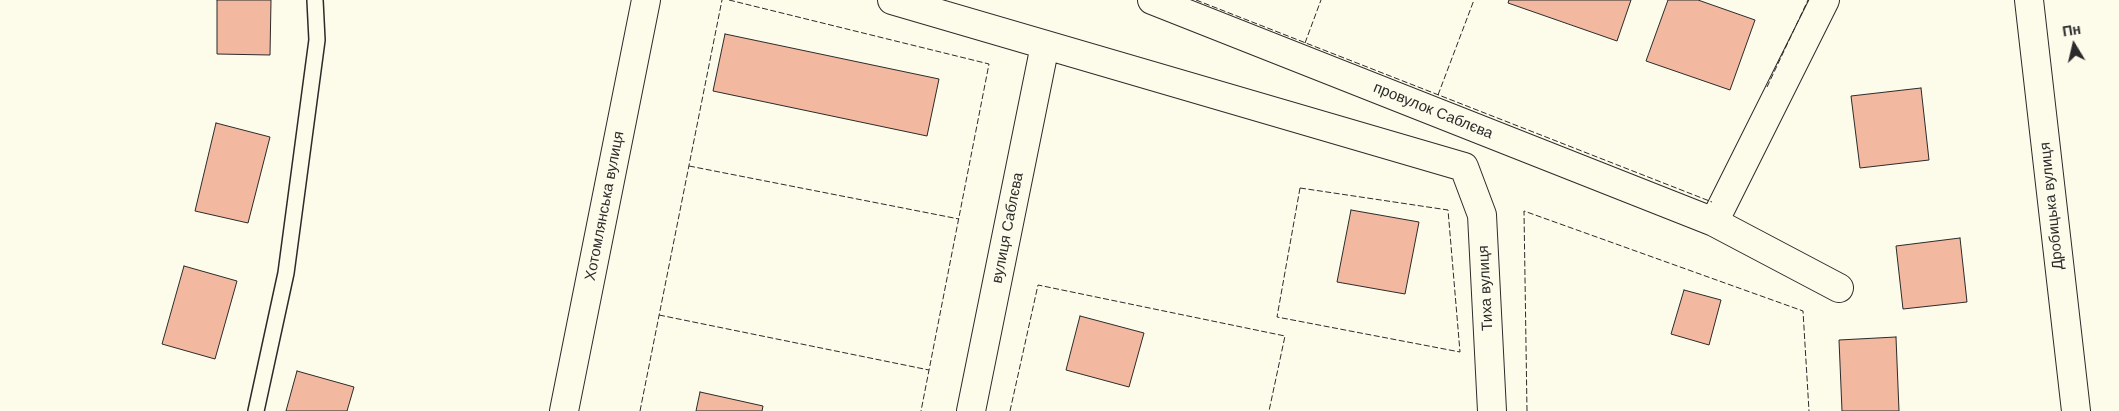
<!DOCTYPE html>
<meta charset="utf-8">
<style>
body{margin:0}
#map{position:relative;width:2119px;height:411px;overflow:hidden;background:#fdfbea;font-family:Arial,sans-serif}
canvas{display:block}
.north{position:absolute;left:2049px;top:20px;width:50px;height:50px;-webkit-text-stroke:4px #fdfbea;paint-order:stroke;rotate:351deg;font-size:14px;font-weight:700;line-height:20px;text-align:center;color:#2b2b2b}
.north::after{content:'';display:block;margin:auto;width:18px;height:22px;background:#2b2b2b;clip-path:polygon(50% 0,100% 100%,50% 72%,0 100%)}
</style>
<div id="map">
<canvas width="2119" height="411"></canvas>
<div class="north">Пн</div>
</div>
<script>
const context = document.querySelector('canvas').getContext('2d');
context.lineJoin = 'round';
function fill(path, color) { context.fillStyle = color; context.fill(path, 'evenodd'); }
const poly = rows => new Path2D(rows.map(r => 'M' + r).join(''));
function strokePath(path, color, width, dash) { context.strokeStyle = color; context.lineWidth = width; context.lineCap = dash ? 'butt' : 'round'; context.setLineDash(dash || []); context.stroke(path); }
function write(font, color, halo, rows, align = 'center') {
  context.font = font + ' Arial,sans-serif'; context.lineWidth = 4; context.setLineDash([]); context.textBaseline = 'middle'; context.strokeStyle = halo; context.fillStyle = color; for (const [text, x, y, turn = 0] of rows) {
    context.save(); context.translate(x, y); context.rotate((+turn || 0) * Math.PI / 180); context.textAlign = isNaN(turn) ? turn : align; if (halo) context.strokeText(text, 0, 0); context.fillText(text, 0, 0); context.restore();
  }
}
const building = poly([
 [217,0,271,0,270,55,217,54,217,0],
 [1509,0,1631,0,1617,41,1508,3,1509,0],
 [1668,0,1698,0,1755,20,1730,90,1646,61,1668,0],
 [725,34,939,79,927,136,713,91,725,34],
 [1921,88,1929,160,1860,168,1851,96,1921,88],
 [216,123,270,137,248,223,195,211,216,123],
 [1351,210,1419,222,1405,294,1337,282,1351,210],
 [1960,238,1967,302,1903,309,1896,246,1960,238],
 [184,266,237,281,215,359,162,344,184,266],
 [1684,290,1721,300,1709,345,1671,334,1684,290],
 [1080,316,1144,333,1129,387,1066,370,1080,316],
 [1896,337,1899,411,1842,411,1839,340,1896,337],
 [297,371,354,387,347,411,286,411,297,371],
 [700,392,763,406,762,411,696,411,700,392]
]);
const service = poly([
 [256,411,286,273,317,40,315,0]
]);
const minor = poly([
 [892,0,1464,167,1482,215,1492,411],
 [1152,0,1714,222,1839,288],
 [2029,0,2076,411],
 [1714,222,1825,0],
 [564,411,646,0],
 [971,411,1045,45]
]);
const fence = poly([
 [729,0,989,64,921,411],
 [1196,0,1712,202],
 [1305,43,1321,0],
 [1767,87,1808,0],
 [1438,95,1474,0],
 [689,166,959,219],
 [1300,188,1448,210,1460,352,1277,317,1300,188],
 [659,315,929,370],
 [640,411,722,0],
 [1010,411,1038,285,1285,336,1269,411],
 [1527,411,1524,211,1803,311,1809,411]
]);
const streetNames = [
 ["провулок Саблєва",1433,111,22],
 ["Хотомлянська вулиця",605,206,-79],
 ["Дробицька вулиця",2052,206,-96],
 ["вулиця Саблєва",1008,228,-79],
 ["Тиха вулиця",1486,288,-93]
];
fill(building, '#f2b8a0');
strokePath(building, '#2b2b2b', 1);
strokePath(service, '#2b2b2b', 18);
strokePath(minor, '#2b2b2b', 30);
strokePath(service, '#fdfbea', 15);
strokePath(minor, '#fdfbea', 28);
strokePath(fence, '#2b2b2b', 1, [6, 2.5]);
write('15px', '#2b2b2b', '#fdfbea', streetNames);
</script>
